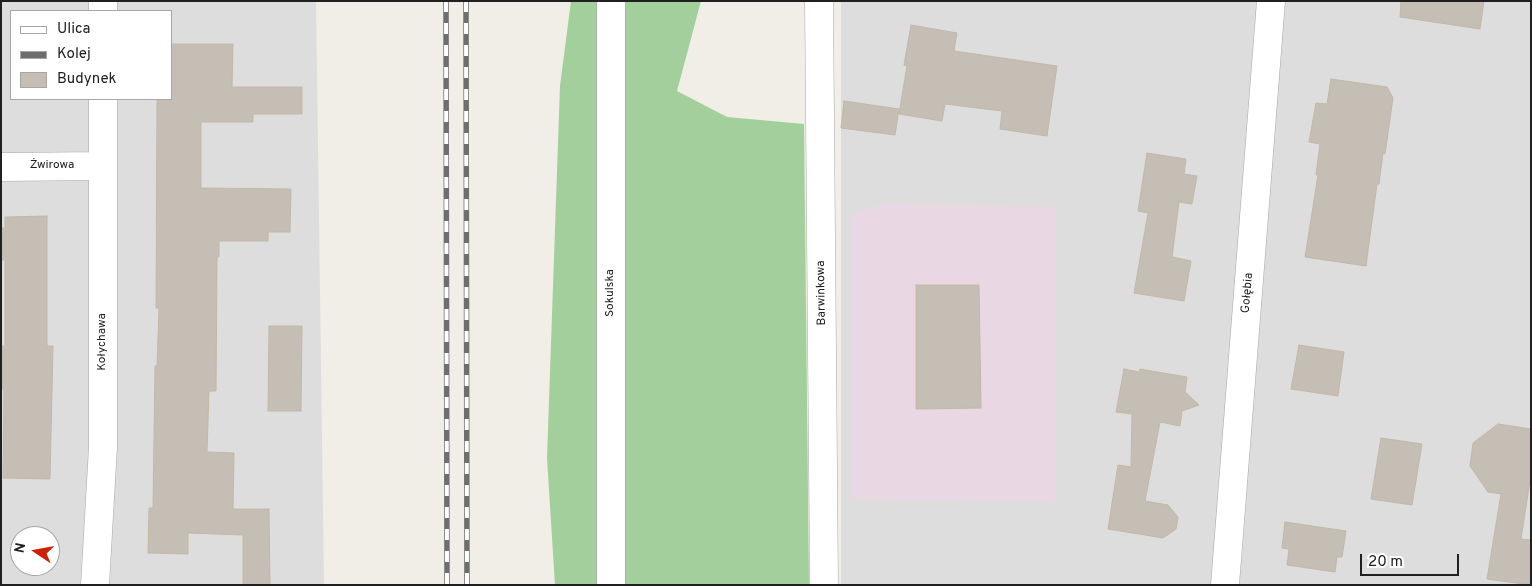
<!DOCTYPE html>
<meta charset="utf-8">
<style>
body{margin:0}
#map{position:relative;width:1532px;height:586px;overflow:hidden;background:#f0eee6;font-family:Overpass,sans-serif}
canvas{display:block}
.frame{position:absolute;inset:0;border:2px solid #202020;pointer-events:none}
.legend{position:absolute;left:10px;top:10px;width:162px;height:90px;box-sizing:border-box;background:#fff;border:1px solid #a6a6a6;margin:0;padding:6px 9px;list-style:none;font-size:15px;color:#202020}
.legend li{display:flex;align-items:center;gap:10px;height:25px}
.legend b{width:25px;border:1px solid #a6a6a6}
.north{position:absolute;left:10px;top:526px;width:50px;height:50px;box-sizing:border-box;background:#fff;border:1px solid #a6a6a6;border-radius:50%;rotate:282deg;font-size:14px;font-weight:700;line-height:20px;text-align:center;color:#202020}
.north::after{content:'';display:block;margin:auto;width:18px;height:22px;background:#cd2202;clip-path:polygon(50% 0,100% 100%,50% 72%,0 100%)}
.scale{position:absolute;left:1360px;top:554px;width:99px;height:22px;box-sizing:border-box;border:2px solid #202020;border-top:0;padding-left:6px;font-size:15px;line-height:18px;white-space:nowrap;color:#202020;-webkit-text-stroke:4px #fff;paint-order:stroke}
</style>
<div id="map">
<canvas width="1532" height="586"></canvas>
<div class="frame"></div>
<ul class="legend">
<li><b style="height:6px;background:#fff"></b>Ulica</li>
<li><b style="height:6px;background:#6e6e6e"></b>Kolej</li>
<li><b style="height:14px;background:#c5beb5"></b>Budynek</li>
</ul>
<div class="north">N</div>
<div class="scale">20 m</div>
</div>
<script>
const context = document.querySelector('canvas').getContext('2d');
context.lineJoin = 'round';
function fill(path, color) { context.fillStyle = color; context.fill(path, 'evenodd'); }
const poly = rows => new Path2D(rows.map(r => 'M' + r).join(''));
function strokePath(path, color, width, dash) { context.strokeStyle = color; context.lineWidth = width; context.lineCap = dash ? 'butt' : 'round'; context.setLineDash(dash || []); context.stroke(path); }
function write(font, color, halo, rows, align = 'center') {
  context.font = font + ' Overpass,sans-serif'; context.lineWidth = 4; context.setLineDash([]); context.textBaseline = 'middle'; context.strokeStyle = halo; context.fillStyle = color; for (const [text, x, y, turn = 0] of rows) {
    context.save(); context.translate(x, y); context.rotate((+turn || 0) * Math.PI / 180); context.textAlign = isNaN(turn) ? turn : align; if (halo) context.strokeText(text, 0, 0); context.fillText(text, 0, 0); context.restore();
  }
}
const residential = poly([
 [1,1,316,1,324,585,1,585],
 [11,11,171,11,171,99,11,99],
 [20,536,50,536,50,566,20,566],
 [841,1,1531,1,1531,585,841,585]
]);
const industrial = poly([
 [880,204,1055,207,1056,502,852,499,851,217]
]);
const forest = poly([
 [571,1,701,1,677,91,727,117,804,124,809,585,555,585,547,458,560,86]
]);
const building = poly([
 [1401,1,1484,1,1480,29,1400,17,1401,1],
 [911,25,957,33,954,51,1057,66,1047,136,1000,129,1002,111,945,104,942,121,899,114,907,66,904,65,911,25],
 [171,44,233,44,232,87,302,87,302,114,253,114,253,122,201,122,201,188,291,189,290,232,268,232,268,241,219,241,219,257,217,257,216,391,209,391,207,452,234,453,233,509,269,509,270,585,243,585,243,535,188,533,188,554,148,553,149,508,153,508,155,366,157,366,159,308,156,308,157,99,171,99,171,44],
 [1331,79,1387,87,1393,98,1385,154,1383,153,1379,184,1377,184,1366,266,1305,257,1318,175,1316,175,1320,144,1309,142,1316,103,1327,104,1331,79],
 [844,101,899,109,895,135,841,128,844,101],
 [1147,153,1186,159,1184,174,1197,176,1192,204,1179,202,1172,257,1191,261,1184,301,1134,293,1148,213,1138,211,1147,153],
 [47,216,47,346,53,346,50,479,3,478,4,389,1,389,1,346,5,346,5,260,1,260,1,228,5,228,5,217,47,216],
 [916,285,979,285,981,408,916,409,916,285],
 [269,326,302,326,301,411,268,411,269,326],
 [1299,345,1344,352,1338,396,1291,389,1299,345],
 [1124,369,1139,372,1140,369,1187,377,1185,392,1199,405,1182,411,1180,426,1160,422,1145,501,1168,505,1178,517,1176,529,1163,538,1108,529,1118,465,1131,467,1132,414,1116,412,1124,369],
 [1498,424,1531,429,1531,474,1521,539,1531,540,1531,585,1487,579,1501,494,1488,492,1470,466,1473,443,1498,424],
 [1381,438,1422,444,1412,505,1371,499,1381,438],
 [1285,522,1346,531,1342,557,1337,557,1335,572,1287,565,1289,549,1282,548,1285,522]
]);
const street = poly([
 [103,1,103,11],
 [819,1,824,585],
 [1,167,103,166],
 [95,585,103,447,103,99],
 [611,585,611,1],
 [1225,585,1271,1]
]);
const rail = poly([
 [446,1,447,585],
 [466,1,467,585]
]);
const streetNames = [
 ["Żwirowa",52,166],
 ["Sokulska",611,293,-90],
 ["Barwinkowa",822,293,-91],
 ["Gołębia",1248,293,-85],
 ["Kołychawa",103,342,-90]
];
fill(residential, '#dedddd');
fill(industrial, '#e9d8e3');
fill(forest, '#a2cf9b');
fill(building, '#c5beb5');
strokePath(building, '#c2b8a8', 1);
strokePath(street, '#a7a7a7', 29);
strokePath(street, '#fff', 28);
strokePath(rail, '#6e6e6e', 5.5);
strokePath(rail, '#fff', 4, [11]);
write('12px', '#202020', '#fff', streetNames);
</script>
